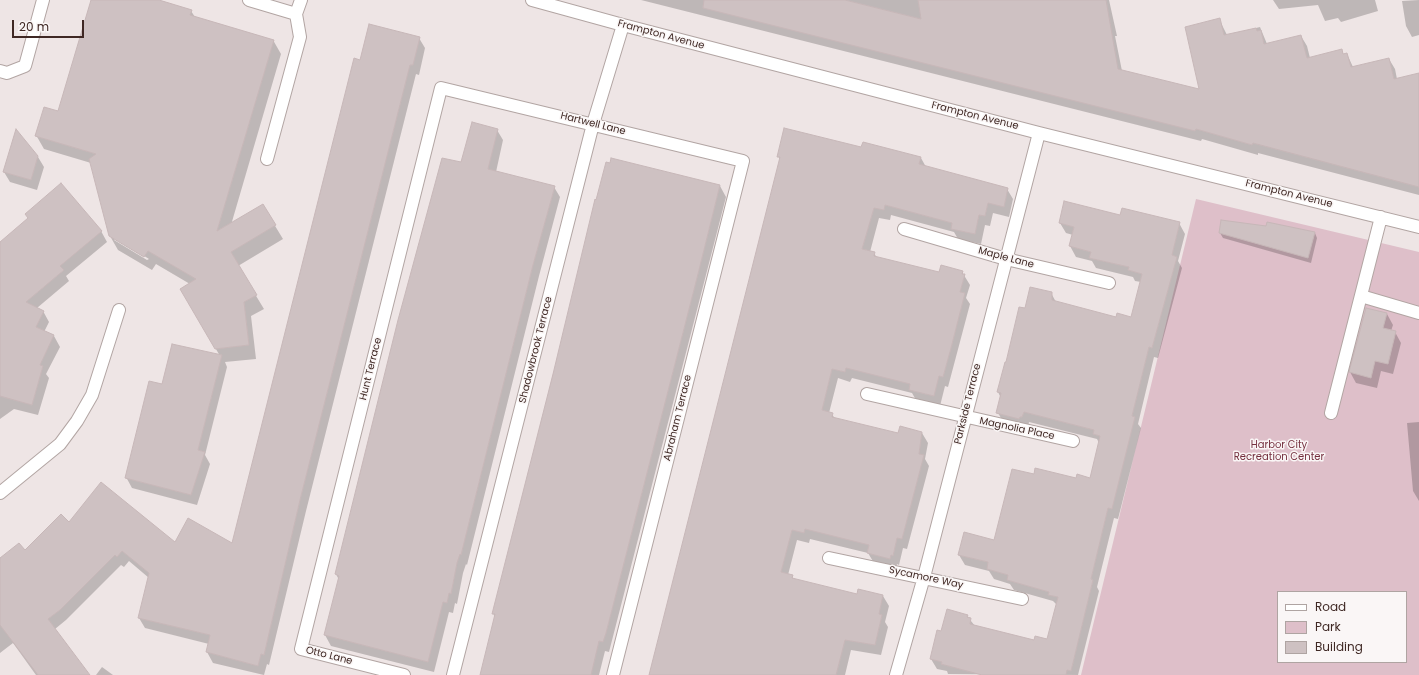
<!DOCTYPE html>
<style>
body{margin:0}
#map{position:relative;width:1419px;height:675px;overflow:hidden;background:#eee5e5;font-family:Poppins,sans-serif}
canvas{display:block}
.legend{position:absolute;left:1277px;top:591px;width:130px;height:72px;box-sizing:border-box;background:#faf6f6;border:1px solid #afa4a2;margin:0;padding:5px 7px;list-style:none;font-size:12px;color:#3f2824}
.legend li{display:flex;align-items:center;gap:8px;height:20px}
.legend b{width:20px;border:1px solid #afa4a2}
.scale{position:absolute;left:12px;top:20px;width:72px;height:18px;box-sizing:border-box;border:2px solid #3f2824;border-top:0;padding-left:5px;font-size:12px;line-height:14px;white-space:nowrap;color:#3f2824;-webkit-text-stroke:3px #faf6f6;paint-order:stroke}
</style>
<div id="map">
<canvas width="1419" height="675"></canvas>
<ul class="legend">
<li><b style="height:5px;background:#fff"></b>Road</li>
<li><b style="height:11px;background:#debfc9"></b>Park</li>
<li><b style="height:11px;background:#cec1c2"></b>Building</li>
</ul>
<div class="scale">20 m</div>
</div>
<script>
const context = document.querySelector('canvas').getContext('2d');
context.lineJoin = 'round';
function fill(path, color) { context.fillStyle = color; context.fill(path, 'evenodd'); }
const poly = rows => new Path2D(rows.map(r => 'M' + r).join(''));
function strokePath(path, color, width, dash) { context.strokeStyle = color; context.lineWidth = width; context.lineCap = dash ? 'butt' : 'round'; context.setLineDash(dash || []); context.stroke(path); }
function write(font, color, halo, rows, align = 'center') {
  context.font = font + ' Poppins,sans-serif'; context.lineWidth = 3; context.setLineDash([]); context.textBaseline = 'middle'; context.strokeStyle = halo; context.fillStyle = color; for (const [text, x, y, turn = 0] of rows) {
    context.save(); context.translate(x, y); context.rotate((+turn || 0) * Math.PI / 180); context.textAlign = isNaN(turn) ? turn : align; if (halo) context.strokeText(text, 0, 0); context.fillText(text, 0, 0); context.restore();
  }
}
const green = poly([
 [1196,199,1419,252,1419,675,1081,675],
 [1278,592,1406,592,1406,662,1278,662]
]);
const shadow = poly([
 [92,0,156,0,191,11,195,17,273,40,281,54,231,225,263,206,283,239,238,266,264,309,251,316,256,359,225,362,227,367,205,455,210,464,197,505,132,488,126,477,163,385,220,356,181,289,190,284,156,264,152,270,118,250,110,236,91,163,44,149,36,135,59,112],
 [114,237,149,259,147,260,114,240],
 [641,0,1109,0,1117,36,1115,36,1122,71,1200,91,1219,19,1227,35,1260,27,1267,44,1301,36,1307,46,1310,58,1341,50,1344,55,1347,54,1353,67,1389,59,1395,69,1397,79,1419,74,1419,195,1258,153,1258,155,1202,139,1201,141],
 [1273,0,1375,0,1378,11,1341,22,1338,18,1325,21,1318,5,1279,9],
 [1419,0,1419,35,1412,37,1406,26,1402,1],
 [419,38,425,48,419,75,416,74,306,511,269,665,267,664,264,675,213,663,207,652,209,644,145,628,139,618,149,578,129,561,124,567,121,565,66,620,55,629,89,675,36,675,13,643,0,653,0,559,24,551,69,524,175,543,233,544,361,61],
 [497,130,503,140,496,172,554,187,560,197,539,276,467,565,466,564,463,573,457,604,455,603,453,613,449,612,434,672,331,646,325,635,339,580,336,574,462,163],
 [863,143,921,158,926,167,1007,189,1013,199,1009,217,993,213,990,226,985,225,981,244,958,239,954,232,891,215,890,220,879,218,870,252,874,253,877,258,940,273,962,272,970,285,966,298,970,304,948,387,945,386,940,406,916,400,912,393,852,378,850,382,838,378,829,413,832,414,835,419,899,435,922,433,928,443,925,459,929,466,907,549,903,548,899,565,897,564,896,569,874,563,868,553,810,539,809,543,797,540,788,575,792,576,794,580,857,596,883,596,889,606,885,622,888,627,881,655,851,650,845,675,650,675,780,160,778,156,862,149],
 [38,157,44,167,37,190,10,182,4,172],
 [612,159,720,186,726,197,609,652,605,651,599,675,481,675,495,618,493,613,597,201],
 [1121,216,1179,223,1185,234,1178,261,1182,268,1158,358,1154,357,1138,424,1141,428,1118,519,1114,518,1097,587,1099,591,1078,675,948,674,947,671,937,669,931,659,942,632,967,616,975,626,1035,641,1048,640,1057,605,1053,601,1014,590,1010,584,994,579,989,571,965,565,959,555,994,541,1035,475,1090,479,1099,443,1097,439,1029,422,1028,427,1004,423,998,413,1001,398,998,392,1025,309,1051,293,1056,302,1117,319,1132,318,1141,282,1135,281,1133,277,1096,268,1092,261,1076,257,1070,246,1073,235,1066,233,1060,223],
 [101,231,107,242,66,276,69,281,37,308,43,311,49,322,44,332,54,336,60,347,46,374,49,378,38,415,14,409,0,419,0,244],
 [1220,233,1315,233,1317,238,1311,263,1223,238],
 [1387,314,1393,325,1391,331,1395,332,1401,343,1393,374,1381,371,1377,388,1356,383,1350,372],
 [1419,422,1419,501,1413,491,1407,423],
 [102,667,113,675,96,675]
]);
const building = poly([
 [91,0,159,0,192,10,190,15,274,40,217,231,263,204,276,225,231,252,257,295,244,302,249,345,215,349,180,289,196,279,148,251,144,257,109,236,89,159,96,154,35,136,44,107,58,111,91,0],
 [704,0,845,0,921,19,918,0,1106,0,1118,69,1199,89,1185,27,1220,18,1224,35,1256,28,1257,31,1261,30,1264,44,1301,35,1307,58,1342,49,1343,54,1347,53,1351,67,1389,58,1394,79,1419,73,1419,187,1253,143,1252,145,1196,129,1195,131,703,8,704,0],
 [369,24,420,37,413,65,410,65,300,500,264,655,261,654,258,666,206,652,210,635,138,618,149,573,122,551,117,557,115,555,60,610,48,619,90,675,38,675,0,625,0,558,19,543,25,550,61,514,69,522,101,482,175,542,188,518,232,543,354,58,360,60,369,24],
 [472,122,498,129,488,169,555,186,533,265,461,555,460,554,457,563,451,594,449,593,447,603,443,602,428,662,324,635,339,576,335,574,398,320,442,158,461,162,472,122],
 [784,128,861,147,863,142,921,157,919,164,1008,188,1004,207,988,203,985,216,979,215,975,234,951,229,952,223,885,205,884,210,874,208,862,249,875,252,874,256,939,272,941,265,963,271,962,274,965,274,960,292,965,293,951,348,943,377,939,376,934,396,909,390,910,384,846,368,845,372,832,369,822,410,833,413,832,417,898,433,900,426,922,432,919,454,924,455,902,539,897,538,893,556,891,555,890,559,867,553,869,545,805,529,804,533,792,530,781,572,793,575,792,578,857,594,858,589,883,595,879,614,882,615,875,645,845,640,836,675,649,675,780,157,777,157,784,128],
 [16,129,38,156,31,180,3,172,16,129],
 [611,158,720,185,698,274,606,633,603,642,599,641,591,675,480,675,495,614,492,614,553,374,595,199,596,200,606,162,610,163,611,158],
 [61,183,102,231,60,266,64,270,26,302,44,311,36,327,54,335,40,365,43,366,32,405,0,396,0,242,28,218,25,214,61,183],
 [1064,201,1120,215,1122,208,1180,222,1172,255,1177,257,1152,348,1149,347,1132,416,1135,417,1112,509,1108,508,1091,579,1093,580,1071,671,1067,670,1066,675,982,675,941,664,942,662,930,659,937,630,941,631,947,609,968,615,967,617,971,618,970,624,1034,640,1035,636,1047,639,1058,597,1048,595,1049,592,1007,580,1008,575,987,569,988,562,958,555,964,532,994,540,1012,469,1034,474,1035,468,1076,478,1077,474,1090,478,1100,436,1093,434,1094,430,1024,412,1022,417,1020,417,1019,419,996,413,1001,393,997,392,1005,362,1006,362,1019,307,1025,308,1030,287,1052,292,1052,300,1116,317,1117,313,1131,317,1142,274,1128,270,1129,267,1089,258,1091,252,1069,246,1074,227,1059,223,1064,201],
 [1221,220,1266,226,1267,222,1315,232,1308,258,1219,233,1221,220],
 [1366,308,1387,313,1383,328,1396,331,1388,364,1375,361,1371,378,1349,372,1366,308],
 [172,344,222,355,198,450,205,452,191,495,125,478,149,381,162,384,172,344]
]);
const minor = poly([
 [249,0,296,14,301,0],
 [532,0,623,25,1039,133,1419,227],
 [0,71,7,73,25,66,43,0],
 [267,159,300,37,296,14],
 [904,229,1006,259,1109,283],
 [1361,296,1419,313],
 [867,394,1073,441],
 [1331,413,1381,217],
 [0,493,60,444,77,421,92,395,119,310],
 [829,558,1022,599],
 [404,675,301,649,441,88,743,161,613,675],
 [453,675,593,124,623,25],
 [896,675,924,577,1039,133]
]);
const streetNames = [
 ["Frampton Avenue",661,35,15],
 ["Frampton Avenue",975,116,14],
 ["Hartwell Lane",593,124,14],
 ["Frampton Avenue",1289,194,14],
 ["Maple Lane",1006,258,15],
 ["Shadowbrook Terrace",536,350,-76],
 ["Hunt Terrace",371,369,-76],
 ["Parkside Terrace",968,404,-76],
 ["Abraham Terrace",678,418,-76],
 ["Magnolia Place",1017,429,12],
 ["Sycamore Way",926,578,12],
 ["Otto Lane",329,656,14]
];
const parkNames = [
 ["Harbor City",1279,445],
 ["Recreation Center",1279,457]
];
fill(green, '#debfc9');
fill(shadow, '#0003');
fill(building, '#cec1c2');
strokePath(building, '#c7b7b8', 1);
strokePath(minor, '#b2a5a3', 14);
strokePath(minor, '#fff', 12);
write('10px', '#3f2824', '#faf6f6', streetNames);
write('10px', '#75303f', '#faf6f6', parkNames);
</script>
